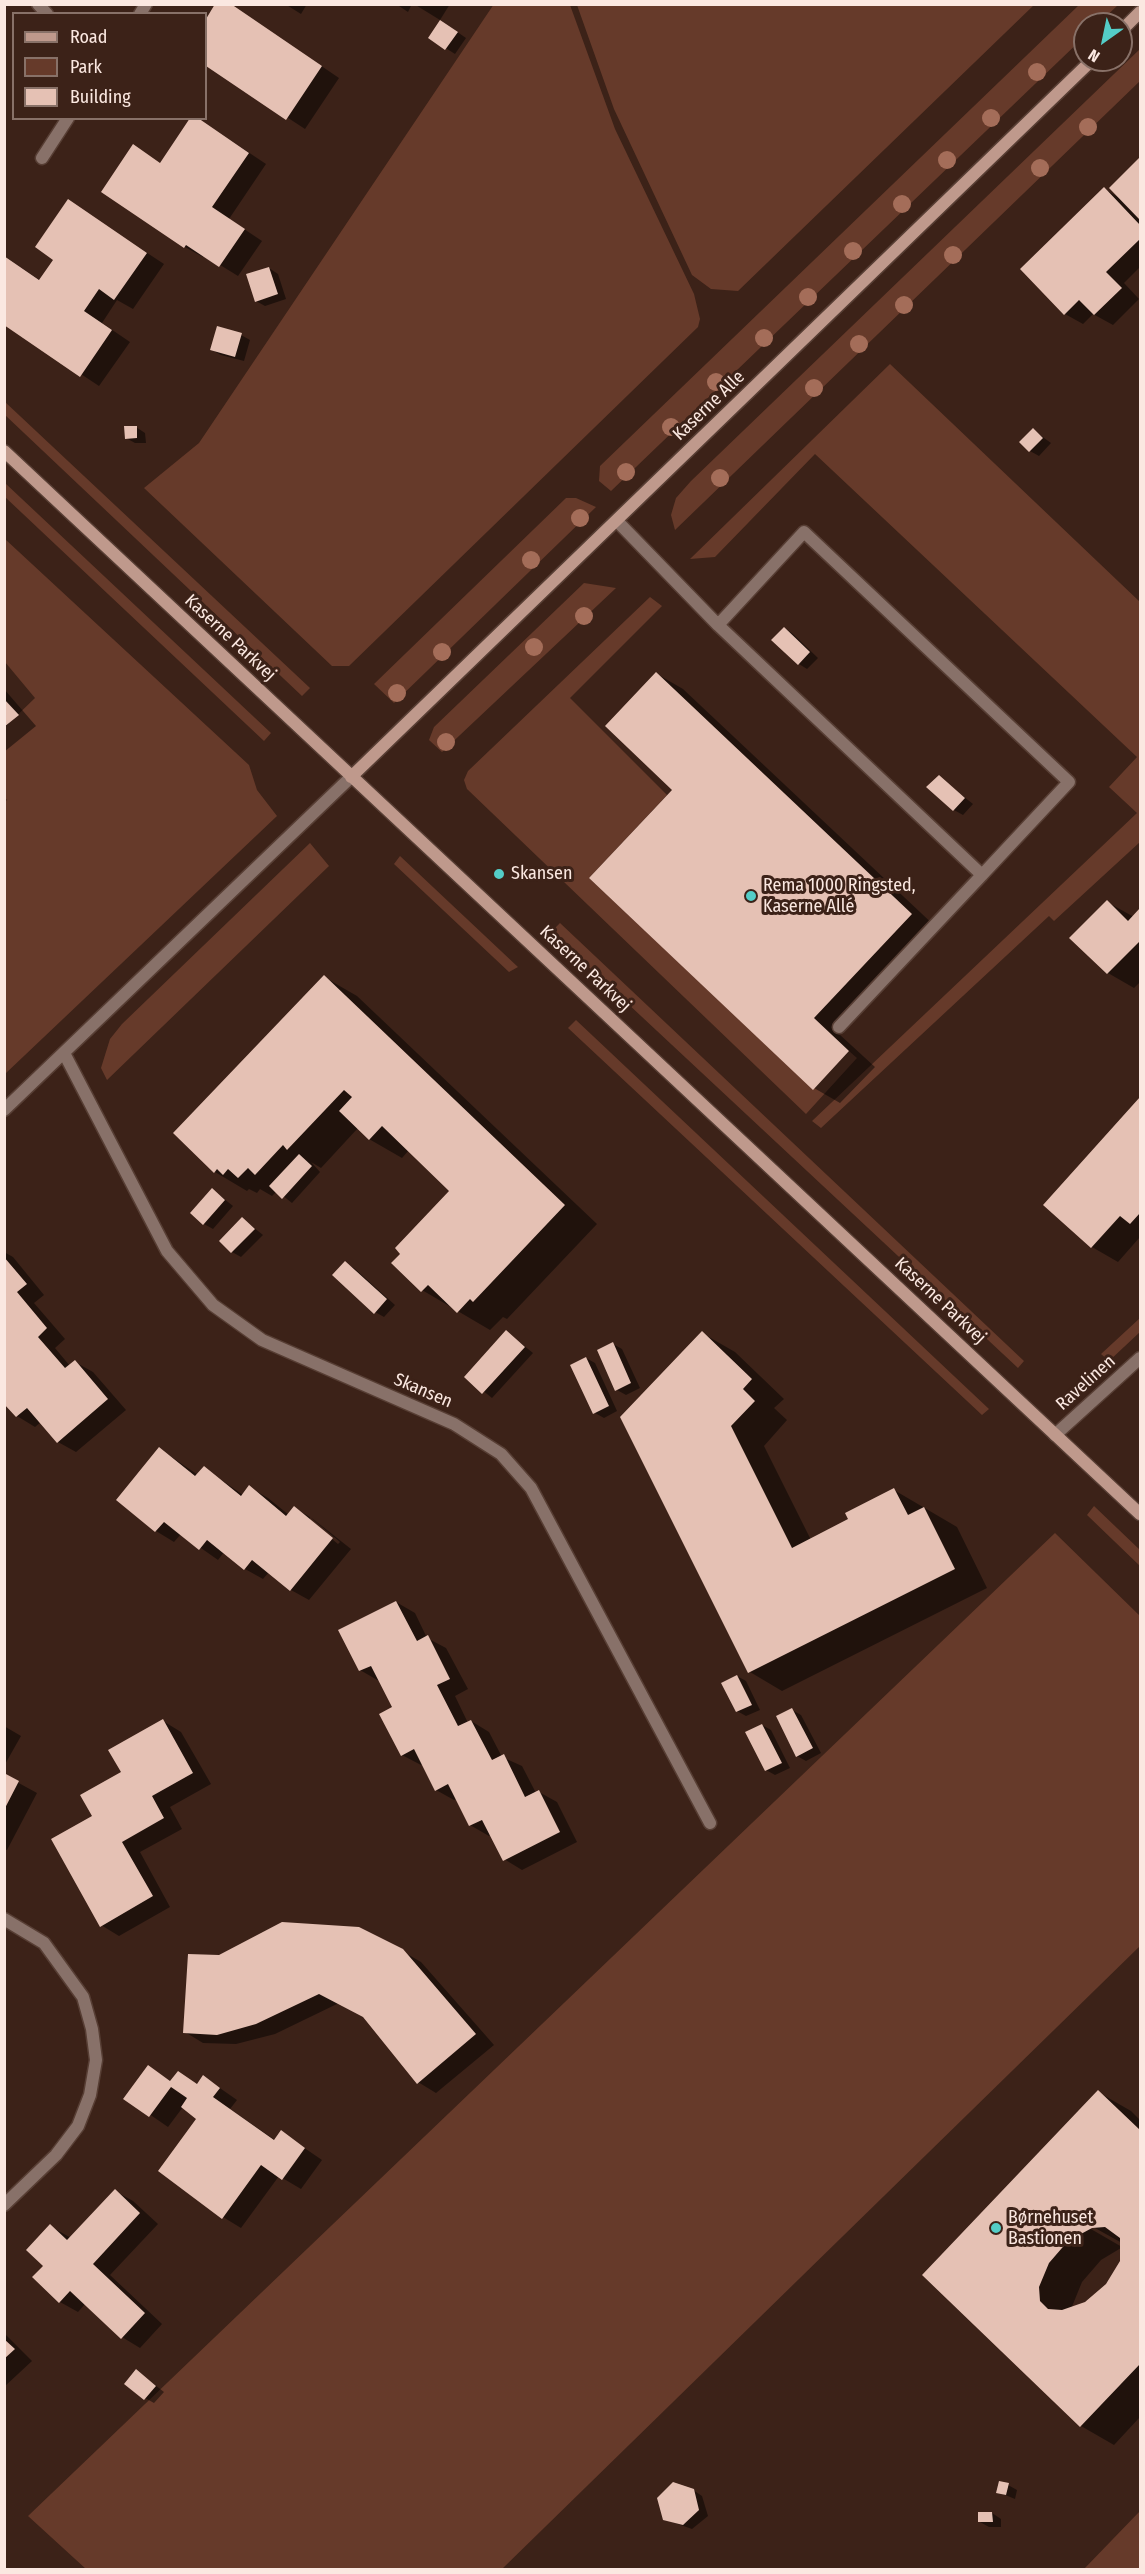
<!DOCTYPE html>
<meta charset="utf-8">
<style>
body{margin:0}
#map{position:relative;width:1145px;height:2574px;overflow:hidden;background:#3c2218;font-family:"Fira Sans Condensed",sans-serif}
canvas{display:block}
.frame{position:absolute;inset:0;border:6px solid #fbe8e1;pointer-events:none}
.legend{position:absolute;left:12px;top:12px;width:195px;height:108px;box-sizing:border-box;background:#3c2218;border:2px solid #887168;margin:0;padding:8px 10px;list-style:none;font-size:18px;color:#fbe8e1}
.legend li{display:flex;align-items:center;gap:12px;height:30px}
.legend b{width:30px;border:2px solid #887168}
.north{position:absolute;left:1073px;top:12px;width:60px;height:60px;box-sizing:border-box;background:#3c2218;border:2px solid #887168;border-radius:50%;rotate:213deg;font-size:16px;font-weight:700;line-height:24px;text-align:center;color:#fbe8e1}
.north::after{content:'';display:block;margin:auto;width:21px;height:27px;background:#54cdc7;clip-path:polygon(50% 0,100% 100%,50% 72%,0 100%)}
</style>
<div id="map">
<canvas width="1145" height="2574"></canvas>
<div class="frame"></div>
<ul class="legend">
<li><b style="height:8px;background:#bf998c"></b>Road</li>
<li><b style="height:16px;background:#663a2a"></b>Park</li>
<li><b style="height:16px;background:#e5c1b4"></b>Building</li>
</ul>
<div class="north">N</div>
</div>
<script>
const context = document.querySelector('canvas').getContext('2d');
context.lineJoin = 'round';
function fill(path, color) { context.fillStyle = color; context.fill(path, 'evenodd'); }
const poly = rows => new Path2D(rows.map(r => 'M' + r).join(''));
function strokePath(path, color, width, dash) { context.strokeStyle = color; context.lineWidth = width; context.lineCap = dash ? 'butt' : 'round'; context.setLineDash(dash || []); context.stroke(path); }
function write(font, color, halo, rows, align = 'center') {
  context.font = font + ' "Fira Sans Condensed",sans-serif'; context.lineWidth = 6; context.setLineDash([]); context.textBaseline = 'middle'; context.strokeStyle = halo; context.fillStyle = color; for (const [text, x, y, turn = 0] of rows) {
    context.save(); context.translate(x, y); context.rotate((+turn || 0) * Math.PI / 180); context.textAlign = isNaN(turn) ? turn : align; if (halo) context.strokeText(text, 0, 0); context.fillText(text, 0, 0); context.restore();
  }
}
const green = poly([
 [494,4,570,5,615,129,694,294,700,319,698,327,349,666,332,666,144,488,199,443],
 [577,5,577,4,1034,5,738,291,711,289,692,275,614,109],
 [1079,5,1118,5,1098,24,1085,24,1085,36,611,491,599,481,600,466],
 [1140,49,1140,81,675,530,671,515,676,498,691,481],
 [890,364,1140,602,1140,842,1054,921,1049,916,821,1128,812,1121,1137,813,1109,787,1137,757,815,454,715,557,690,559],
 [4,401,310,688,302,696,5,415],
 [5,483,271,733,264,741,5,497],
 [566,498,576,498,596,507,394,703,374,684],
 [5,539,249,765,257,790,277,816,5,1074,4,802,7,800,4,797,5,727,35,698,5,662],
 [584,583,616,588,442,752,429,740,434,727],
 [650,597,662,606,570,698,667,795,589,878,813,1089,849,1051,857,1058,806,1114,467,789,464,780,468,771],
 [310,843,329,866,107,1080,101,1068,110,1039,122,1024],
 [400,856,518,967,509,972,394,864],
 [560,923,1024,1361,1018,1368,551,932],
 [576,1020,989,1409,982,1415,568,1028],
 [1140,1318,1140,1332,1109,1361,1101,1354],
 [1094,1506,1140,1550,1140,1566,1087,1515],
 [1055,1533,1140,1616,1140,1946,502,2569,86,2569,28,2516],
 [1140,2511,1140,2569,1084,2569]
]);
const shadow = poly([
 [217,4,239,10,339,78,305,129,206,64,206,21],
 [285,4,307,4,301,14],
 [396,4,412,4,408,12],
 [414,4,450,4,440,20],
 [450,27,466,38,455,54,430,38],
 [197,118,266,164,229,219,262,241,238,276,204,255,203,257,185,247,104,191,134,146,161,164],
 [1139,160,1140,267,1124,283,1139,299,1113,325,1093,314,1083,324,1065,314,1104,189,1118,197],
 [68,201,164,264,133,309,117,300,102,323,130,342,99,386,4,323,4,256,41,281,55,259],
 [269,268,278,274,286,299,265,306,256,301],
 [241,335,250,340,244,361,221,355,212,350],
 [136,427,145,433,146,443,135,443,126,438],
 [1033,430,1051,443,1039,456,1030,451],
 [785,628,793,634,818,658,807,669,799,664],
 [657,674,683,689,938,929,839,1034,875,1067,840,1103,814,1088,675,790],
 [4,689,36,726,4,752],
 [939,777,973,804,963,815,954,810],
 [1107,902,1134,917,1140,911,1140,982,1134,988,1108,973,1071,937],
 [324,977,357,996,597,1224,507,1319,503,1317,490,1330,422,1290,452,1191,409,1150,402,1158,369,1139,358,1128,321,1168,311,1162,320,1172,292,1203,277,1191,272,1196,260,1189,257,1193,249,1189,247,1191,215,1172],
 [1140,1099,1140,1237,1118,1262,1092,1247,1045,1205],
 [213,1190,233,1206,213,1229,204,1224],
 [243,1219,263,1235,241,1257,232,1252],
 [4,1252,13,1257,44,1295,34,1303,65,1339,55,1348,70,1366,75,1362,93,1372,126,1410,76,1452,58,1442,41,1422,35,1427,17,1416,4,1402],
 [345,1263,354,1268,395,1305,384,1317,375,1312],
 [507,1332,533,1353,492,1398,466,1377],
 [702,1333,735,1352,784,1399,774,1408,787,1420,764,1446,811,1540,850,1520,894,1490,957,1527,987,1588,782,1691,750,1672,622,1417],
 [613,1344,622,1349,640,1388,626,1395,617,1390],
 [586,1358,595,1363,617,1411,604,1418,595,1413],
 [160,1449,198,1475,204,1468,243,1495,249,1487,268,1498,289,1515,295,1508,313,1519,351,1549,309,1600,291,1590,269,1572,263,1579,245,1569,224,1552,218,1560,181,1534,174,1542,156,1531,118,1500],
 [310,1517,340,1542,338,1544,310,1521],
 [396,1602,415,1613,427,1638,446,1648,468,1689,455,1696,468,1723,471,1721,489,1732,502,1757,522,1766,536,1793,539,1792,557,1802,577,1842,522,1870,504,1859,491,1834,489,1836,470,1825,457,1799,454,1800,436,1790,423,1764,421,1765,402,1755,394,1708,379,1681,360,1670],
 [737,1676,746,1681,760,1710,746,1716,737,1711],
 [792,1710,801,1715,821,1753,806,1761,797,1756],
 [163,1721,181,1732,211,1784,170,1807,182,1829,140,1852,170,1907,119,1936,101,1925,94,1817],
 [762,1725,771,1730,790,1768,775,1775,766,1770],
 [4,1726,21,1736,4,1766],
 [4,1775,37,1793,7,1850,4,1849],
 [402,1951,421,1962,494,2045,436,2093,418,2082,365,2018,339,2003,275,2034,236,2044,203,2043,185,2032,220,1957],
 [148,2067,172,2082,198,2085,204,2077,237,2100,230,2109,275,2140,281,2132,322,2160,301,2189,279,2176,241,2228,223,2217,160,2171,198,2119,183,2107,168,2127,126,2098],
 [1098,2092,1131,2111,1140,2120,1140,2417,1114,2445,1081,2426,924,2275],
 [1086,2223,1122,2243,1122,2247,1084,2225],
 [1121,2248,1121,2261,1107,2285,1086,2303,1071,2309,1082,2282,1101,2260],
 [115,2191,133,2201,158,2224,110,2275,162,2324,140,2348,122,2337,85,2304,78,2312,60,2302,45,2266,50,2226,71,2238],
 [4,2333,32,2361,4,2387],
 [137,2371,164,2392,154,2403,145,2398],
 [1008,2485,1017,2490,1015,2499,998,2492],
 [693,2490,702,2496,708,2516,692,2529,664,2519],
 [992,2513,1001,2519,1001,2527,989,2527,980,2522]
]);
const building = poly([
 [215,4,231,4,322,66,286,120,206,66,206,19],
 [440,20,458,32,445,50,428,38],
 [190,118,198,118,249,153,212,207,245,229,219,267,186,245,184,248,101,192,133,144,160,163],
 [1139,158,1140,159,1140,220,1109,188],
 [1104,187,1140,225,1140,239,1106,272,1122,288,1094,315,1079,300,1064,315,1020,269],
 [68,199,147,253,114,300,99,289,84,311,112,330,80,377,4,325,4,256,39,280,53,260,35,247],
 [269,267,278,294,255,302,246,274],
 [217,326,242,333,235,357,210,350],
 [124,426,137,426,137,438,125,439],
 [1033,428,1043,438,1029,452,1019,442],
 [784,627,810,652,798,665,771,640],
 [656,672,912,914,814,1018,849,1051,813,1090,589,878,672,790,605,726],
 [4,699,19,715,4,727],
 [939,775,965,798,953,811,926,787],
 [1107,900,1128,921,1140,908,1140,941,1107,974,1069,938],
 [324,975,565,1205,473,1302,470,1299,457,1313,428,1285,421,1292,391,1263,400,1254,395,1248,449,1191,382,1126,369,1140,339,1111,352,1097,344,1090,287,1150,283,1145,255,1175,248,1168,238,1178,228,1169,223,1175,217,1169,214,1173,173,1133],
 [1140,1097,1140,1213,1130,1224,1120,1216,1091,1248,1043,1205],
 [299,1154,312,1166,282,1199,269,1186],
 [212,1188,225,1200,203,1225,190,1213],
 [242,1217,255,1229,231,1253,219,1241],
 [4,1257,27,1284,17,1292,47,1328,38,1337,65,1368,75,1360,108,1399,57,1443,27,1408,16,1417,4,1404],
 [345,1261,387,1299,374,1314,332,1275],
 [506,1330,525,1347,482,1394,464,1377],
 [702,1331,752,1379,743,1389,755,1401,731,1426,792,1548,848,1519,845,1513,894,1488,908,1515,924,1507,955,1569,748,1673,620,1417],
 [613,1342,631,1383,615,1391,597,1350],
 [586,1357,609,1406,593,1414,570,1365],
 [159,1447,195,1476,204,1466,241,1496,249,1485,286,1516,294,1506,333,1538,290,1591,252,1560,244,1570,207,1540,199,1550,164,1522,155,1532,116,1500],
 [396,1601,417,1641,428,1635,450,1679,437,1685,458,1726,471,1720,492,1760,504,1754,525,1797,539,1790,560,1832,503,1861,482,1820,469,1826,448,1784,435,1791,414,1749,401,1756,379,1714,392,1707,371,1666,359,1671,338,1630],
 [737,1675,752,1705,736,1712,721,1683],
 [792,1708,813,1748,796,1757,776,1716],
 [163,1719,193,1773,152,1796,164,1818,122,1842,153,1896,100,1927,51,1839,92,1816,80,1795,121,1772,108,1750],
 [762,1724,782,1763,765,1771,745,1732],
 [4,1773,19,1781,4,1810],
 [282,1922,359,1927,403,1949,476,2034,417,2084,363,2017,319,1994,256,2024,217,2035,183,2033,188,1954,219,1955],
 [148,2065,170,2081,178,2071,197,2084,203,2075,220,2088,213,2097,274,2140,281,2130,305,2148,282,2180,261,2165,222,2219,158,2171,196,2119,181,2107,187,2098,171,2087,149,2117,123,2099],
 [1098,2090,1140,2130,1140,2364,1080,2427,922,2275],
 [1105,2227,1120,2238,1120,2261,1106,2284,1085,2302,1062,2310,1048,2309,1040,2301,1039,2287,1049,2263,1068,2241,1092,2228],
 [115,2189,140,2213,93,2264,145,2313,121,2339,70,2291,59,2303,32,2277,43,2266,26,2250,50,2224,67,2240],
 [4,2339,15,2349,4,2359],
 [136,2369,156,2386,144,2400,124,2384],
 [999,2481,1009,2483,1006,2495,996,2493],
 [673,2482,694,2489,699,2510,683,2525,663,2520,657,2498],
 [978,2512,992,2512,993,2522,978,2522]
]);
const lane = poly([
 [617,521,718,625,982,875,1069,782,804,532,718,625],
 [839,1027,982,875]
]);
const street = poly([
 [38,4,47,14],
 [140,14,146,4],
 [42,158,68,118],
 [64,1053,167,1251,213,1305,262,1340,454,1424,501,1454,531,1488,710,1823],
 [4,1110,351,777],
 [1055,1435,1140,1358],
 [4,1919,44,1943,83,1997,92,2029,96,2060,90,2095,78,2126,56,2155,4,2205]
]);
const secondary = poly([
 [1121,31,1140,12],
 [4,451,1140,1514],
 [351,777,1092,60]
]);
const trees = [
 [1037,72],
 [991,118],
 [1088,127],
 [947,160],
 [1040,168],
 [902,204],
 [853,251],
 [953,255],
 [808,297],
 [904,305],
 [764,338],
 [859,344],
 [716,382],
 [814,388],
 [671,427],
 [626,472],
 [720,478],
 [580,518],
 [531,560],
 [584,616],
 [534,647],
 [442,652],
 [397,693],
 [446,742]
];
const markers = [
 [499,874,6,"#54cdc7"],
 [751,896,6,"#54cdc7"],
 [996,2228,6,"#54cdc7"]
];
const streetNames = [
 ["Kaserne Alle",709,406,-44],
 ["Kaserne Parkvej",230,638,43],
 ["Kaserne Parkvej",585,969,43],
 ["Kaserne Parkvej",940,1301,43],
 ["Ravelinen",1086,1383,-42],
 ["Skansen",423,1391,23]
];
const poiNames = [
 ["Skansen",511,874],
 ["Rema 1000 Ringsted,",763,886],
 ["Kaserne Allé",763,907],
 ["Børnehuset",1008,2218],
 ["Bastionen",1008,2239]
];
fill(green, '#663a2a');
fill(shadow, '#0007');
fill(building, '#e5c1b4');
strokePath(lane, '#573e34', 15);
strokePath(street, '#573e34', 15);
strokePath(secondary, '#573e34', 15);
strokePath(lane, '#887169', 12);
strokePath(street, '#887169', 12);
strokePath(secondary, '#bf998c', 12);
context.fillStyle = '#a46d59';
for (const [x, y] of trees) { context.beginPath(); context.arc(x, y, 9, 0, 2 * Math.PI); context.fill(); }
for (const [x, y, r, color] of markers) { const dot = new Path2D(); dot.arc(x, y, r, 0, 2 * Math.PI); context.fillStyle = color; context.fill(dot); strokePath(dot, '#3c2218', 2); }
write('18px', '#fbe8e1', '#3c2218', streetNames);
write('18px', '#fbe8e1', '#3c2218', poiNames, 'left');
</script>
